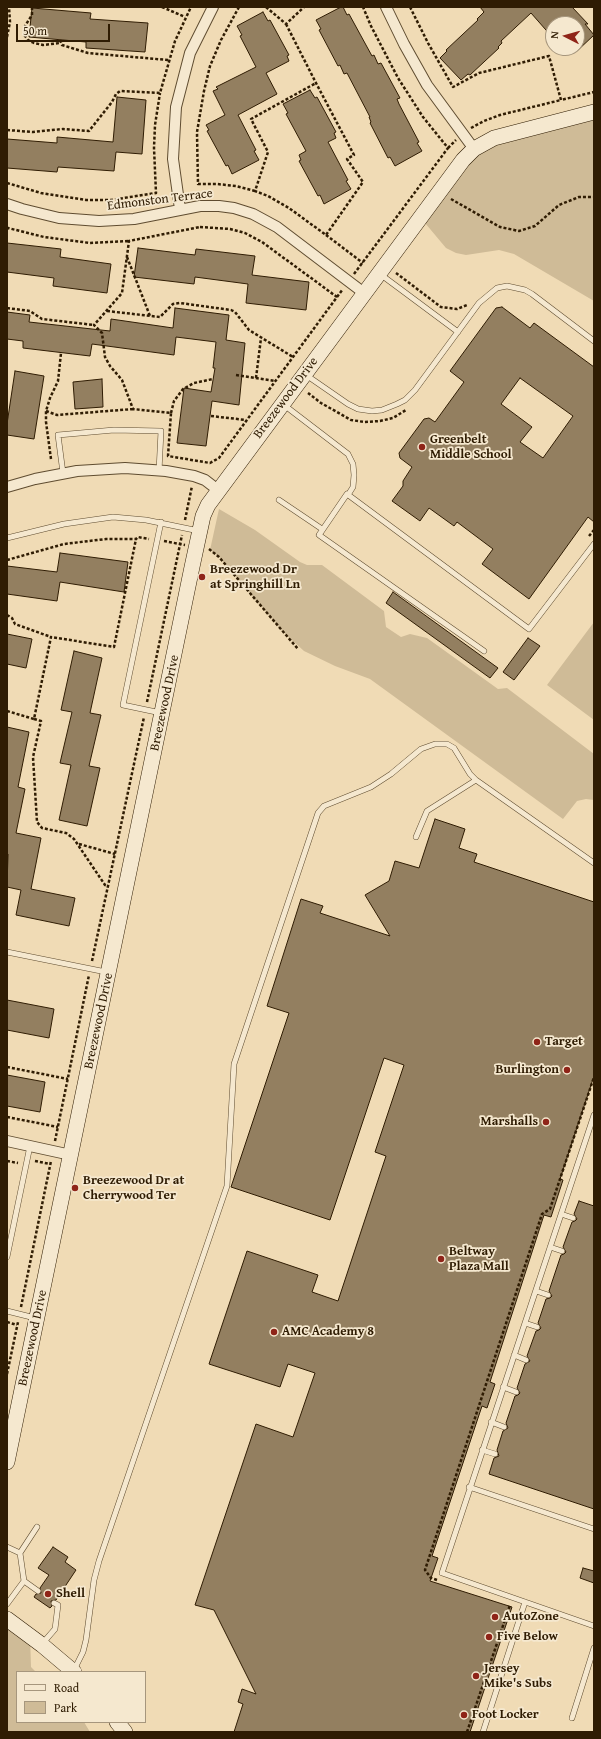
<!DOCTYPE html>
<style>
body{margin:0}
#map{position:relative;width:601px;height:1739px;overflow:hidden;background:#f0dbb5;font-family:"Gentium Book Plus",serif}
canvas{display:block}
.frame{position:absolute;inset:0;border:8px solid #2f1c03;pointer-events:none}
.legend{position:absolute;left:16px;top:1671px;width:130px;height:52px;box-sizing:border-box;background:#f5e8cf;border:1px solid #a6967d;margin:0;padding:5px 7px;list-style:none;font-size:12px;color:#2f1c03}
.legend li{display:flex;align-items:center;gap:8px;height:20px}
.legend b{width:20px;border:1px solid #a6967d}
.north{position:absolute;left:545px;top:16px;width:40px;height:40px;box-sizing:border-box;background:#f5e8cf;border:1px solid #a6967d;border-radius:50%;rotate:276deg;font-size:11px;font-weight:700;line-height:16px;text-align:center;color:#2f1c03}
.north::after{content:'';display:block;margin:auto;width:14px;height:18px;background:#8f2418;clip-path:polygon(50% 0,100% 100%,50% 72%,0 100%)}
.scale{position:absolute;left:16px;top:24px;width:94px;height:18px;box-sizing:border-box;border:2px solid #2f1c03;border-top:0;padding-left:5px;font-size:12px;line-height:14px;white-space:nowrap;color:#2f1c03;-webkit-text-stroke:3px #f5e8cf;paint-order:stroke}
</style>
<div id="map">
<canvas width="601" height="1739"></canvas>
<div class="frame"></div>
<ul class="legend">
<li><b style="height:5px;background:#f5e8cf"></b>Road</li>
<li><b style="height:11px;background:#cfbb97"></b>Park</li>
</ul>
<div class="north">N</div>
<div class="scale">50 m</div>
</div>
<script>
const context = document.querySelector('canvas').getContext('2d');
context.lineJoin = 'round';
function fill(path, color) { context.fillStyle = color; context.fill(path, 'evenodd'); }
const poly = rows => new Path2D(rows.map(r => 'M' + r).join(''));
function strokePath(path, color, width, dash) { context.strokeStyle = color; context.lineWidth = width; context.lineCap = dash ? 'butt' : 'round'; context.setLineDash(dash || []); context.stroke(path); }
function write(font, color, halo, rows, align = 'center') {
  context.font = font + ' "Gentium Book Plus",serif'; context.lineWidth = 3.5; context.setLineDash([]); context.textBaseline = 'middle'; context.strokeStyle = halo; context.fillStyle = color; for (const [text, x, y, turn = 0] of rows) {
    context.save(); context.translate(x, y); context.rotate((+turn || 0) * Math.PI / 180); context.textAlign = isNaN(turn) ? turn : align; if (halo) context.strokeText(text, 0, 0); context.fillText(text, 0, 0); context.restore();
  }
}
const green = poly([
 [594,112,594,301,514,254,499,250,466,255,456,253,446,248,420,217,474,149],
 [219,509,255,530,300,562,307,565,322,565,384,611,386,627,401,637,410,634,427,638,498,689,507,688,594,754,594,800,586,799,577,801,563,819,370,679,335,666,304,651,281,630,219,557,210,550],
 [594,622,594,720,547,685],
 [7,1619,30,1636,31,1667,36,1672,17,1672,17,1722,84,1722,90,1732,7,1732]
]);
const building = poly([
 [341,7,343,7,347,15,349,14,372,56,374,55,378,64,381,63,400,98,397,99,399,104,419,142,417,143,422,151,395,166,390,157,388,158,370,123,371,122,369,117,370,117,347,73,344,74,340,65,338,66,319,30,321,29,316,20,341,7],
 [480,7,572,7,588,24,585,24,594,35,577,51,577,24,553,24,553,38,531,13,501,41,502,43,498,47,499,48,470,75,468,74,461,80,440,58,447,51,446,50,478,20,477,19,484,12,480,7],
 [32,8,91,13,90,19,148,23,145,52,86,48,86,42,29,37,32,8],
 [263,12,268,21,270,20,289,55,287,56,289,61,266,73,277,94,238,115,256,150,254,151,259,160,232,174,228,165,226,166,207,131,209,130,206,125,225,115,213,91,218,89,216,87,256,67,240,36,242,35,237,26,263,12],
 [310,90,315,98,317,97,336,132,334,133,336,138,328,142,348,180,346,181,351,189,324,204,320,195,318,196,299,161,301,160,299,155,306,151,286,114,288,113,283,104,310,90],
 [117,97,146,100,142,154,116,152,114,171,58,167,57,172,7,168,7,139,57,143,57,137,113,142,117,97],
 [7,243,61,249,60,257,111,264,107,293,53,286,54,278,7,272,7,243],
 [138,248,195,255,196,249,255,256,252,275,309,282,306,310,246,303,248,284,195,277,194,284,134,277,138,248],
 [502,307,530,328,534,323,594,367,594,522,588,517,529,599,482,564,493,549,457,522,454,526,429,508,420,521,392,501,403,486,403,481,412,467,400,458,399,453,424,419,429,418,435,422,464,382,450,371,496,308,502,307],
 [520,378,573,416,543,458,520,442,532,427,501,404,520,378],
 [175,308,229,315,226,340,245,343,239,405,212,401,206,446,177,443,184,388,211,392,215,368,213,368,216,342,176,337,174,355,92,344,90,356,23,348,23,341,7,339,7,312,30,315,29,322,110,331,111,319,173,328,175,308],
 [15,371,44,376,34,439,7,435,7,424,15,371],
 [102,379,103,407,75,409,73,382,102,379],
 [60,553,128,562,124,592,60,582,57,601,7,594,7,566,57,572,60,553],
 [393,592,498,668,490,678,386,603,393,592],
 [7,634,32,639,26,668,7,664,7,634],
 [528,638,540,646,514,680,503,672,528,638],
 [74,651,102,658,90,713,101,715,89,766,100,768,87,826,59,820,71,765,60,763,72,712,61,710,74,651],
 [7,727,29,732,18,787,25,789,16,833,41,838,31,889,75,898,69,926,16,915,21,890,7,887,8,854,7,854,7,727],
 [435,819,465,829,459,848,477,854,474,862,594,902,594,1076,560,1179,563,1180,551,1217,544,1215,490,1382,495,1384,487,1408,482,1406,432,1556,438,1558,430,1581,512,1607,470,1732,234,1732,243,1704,238,1702,242,1689,256,1694,214,1610,195,1605,256,1424,293,1437,315,1373,288,1364,280,1387,209,1364,247,1251,318,1275,312,1292,338,1301,386,1156,375,1152,404,1065,384,1058,330,1220,231,1187,289,1013,267,1006,301,899,323,906,320,913,390,936,365,895,389,881,395,861,419,868,435,819],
 [7,1000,54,1009,49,1038,7,1030,7,1000],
 [7,1075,45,1082,40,1112,7,1106,7,1075],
 [579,1201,594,1206,594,1509,489,1474,494,1458,499,1456,497,1450,503,1431,508,1428,506,1423,515,1396,518,1395,520,1393,517,1388,525,1364,530,1361,527,1356,536,1331,539,1330,541,1328,538,1323,546,1299,550,1298,552,1296,549,1291,561,1255,564,1254,566,1252,563,1247,572,1222,575,1221,577,1219,574,1214,579,1201],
 [53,1547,68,1557,65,1562,76,1570,56,1600,51,1601,52,1606,50,1608,34,1597,36,1594,41,1593,40,1588,49,1575,38,1568,53,1547],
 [583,1568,594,1571,594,1583,580,1578,583,1568]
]);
const path = poly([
 [32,7,32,15,25,26,25,36,28,40,34,43,43,45,60,43],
 [162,7,185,17],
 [239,7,221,40,210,66,204,91,197,132,198,184,217,184,236,186,255,191],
 [266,7,286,24,304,7],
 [410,7,428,43,453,87,479,73,549,56,561,100,594,92],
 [286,24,316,83,354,155,347,159,363,182,326,235,289,208,268,196,255,191,268,152,251,119,316,83],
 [7,37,10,22,9,7],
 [60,40,62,45,88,53,168,60],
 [471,128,484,121,500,115,561,100],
 [7,130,33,132,63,129,89,131,112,102,116,94,120,91,160,93,175,41,191,7],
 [448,148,456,140],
 [7,183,41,193,86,200,111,200,156,193,154,148,155,125,160,93],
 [451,199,500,227,519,231,535,226,559,205,579,197,594,197],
 [200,227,230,229,245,233,262,242,337,297,219,458,210,463,168,456,171,413,133,409,122,380,110,366,105,357,102,333,94,325,122,293,129,241,200,227],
 [7,229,8,228,44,237,90,243,129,241],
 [326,235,363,263],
 [127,257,150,316],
 [396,273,441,307,457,309,467,305],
 [354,274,448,148,423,117,398,78,371,26,363,7],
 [337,297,343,289],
 [7,308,30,311,42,319,94,325],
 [107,311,160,317,173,304,180,303,231,310,235,312,249,330,293,357],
 [236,375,275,381],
 [256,378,261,338],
 [308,393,321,403,351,420,364,422,380,421,393,418,406,410],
 [46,411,57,415,133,409],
 [171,413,174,401,183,389,194,383,213,379],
 [211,416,246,420],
 [51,459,46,422,46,411,50,398,58,381,61,353],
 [185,520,192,486],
 [589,536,594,530],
 [164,541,185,545],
 [209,549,219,557,298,649],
 [7,560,64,544,106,539,136,539,138,537,149,539],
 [7,615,12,618,15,624,51,637],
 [147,702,182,535],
 [7,711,34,719,51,637,114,647,136,539],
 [34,719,41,721,33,757,37,822,42,828,66,833,74,839,105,885,108,886],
 [79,844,115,854],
 [92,961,144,717],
 [7,1067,68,1079],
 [7,1117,58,1127],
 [55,1141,89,975],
 [7,1161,18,1163],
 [35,1161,50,1164],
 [21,1307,51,1161],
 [7,1322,17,1325],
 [7,1374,18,1322],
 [437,1580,431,1578,425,1570,542,1214,550,1209,594,1077],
 [467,1732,510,1605]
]);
const lane = poly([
 [380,274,458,332],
 [306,375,348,404,358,409,372,411,382,410,397,404,405,400,415,390,479,303,497,288,507,286,525,290,532,294,594,341],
 [284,405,348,454,353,464,354,475,353,487,348,495],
 [63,473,58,435,114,430,161,431,159,471],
 [279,500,322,529],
 [7,538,64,524,113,517,146,520,199,531],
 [484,651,319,535,347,494,529,629,594,544],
 [161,713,123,705,161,522],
 [416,837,427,811,476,780],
 [7,952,106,972],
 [594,1115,442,1573,594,1626],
 [561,1214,573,1218],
 [550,1247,562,1251],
 [7,1257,30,1146],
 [536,1291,548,1295],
 [7,1311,35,1318],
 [525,1323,537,1327],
 [514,1355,526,1360],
 [503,1387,516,1392],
 [491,1422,504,1427],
 [482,1450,495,1454],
 [469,1487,594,1529],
 [7,1547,20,1553,24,1581],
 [20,1553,37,1527],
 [7,1604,24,1581,38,1591],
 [42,1644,55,1629,58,1605,54,1603],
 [74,1670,83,1652,86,1640,94,1580,99,1561,227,1186,234,1064,318,813,324,806,371,787,391,774,421,749,435,744,447,744,454,748,470,774,476,780,594,863],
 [572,1718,594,1648],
 [483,1732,525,1602]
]);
const street = poly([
 [386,7,404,44,427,85,474,149],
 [7,204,22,209,59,218,99,221,134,219,200,206,219,206,234,208,253,214,277,227,364,293],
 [180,209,173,159,176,107,190,53,213,7],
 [7,487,35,479,77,471,125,468,166,471,194,476,205,480,218,490],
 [7,1141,71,1155]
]);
const secondary = poly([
 [7,1462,192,567,203,516,208,505,463,160,474,149,494,138,594,112],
 [7,1619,42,1645,74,1672],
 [117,1722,125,1732]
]);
const markers = [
 [422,447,4,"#8f2418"],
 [202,577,4,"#8f2418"],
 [537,1042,4,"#8f2418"],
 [567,1070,4,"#8f2418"],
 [546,1122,4,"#8f2418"],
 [75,1188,4,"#8f2418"],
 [441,1259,4,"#8f2418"],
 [274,1332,4,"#8f2418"],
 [48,1594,4,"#8f2418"],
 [495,1617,4,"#8f2418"],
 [489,1637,4,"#8f2418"],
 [476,1676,4,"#8f2418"],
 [464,1715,4,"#8f2418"]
];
const streetNames = [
 ["Edmonston Terrace",160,200,-7],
 ["Breezewood Drive",286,398,-53],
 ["Breezewood Drive",165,703,-78],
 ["Breezewood Drive",99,1021,-78],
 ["Breezewood Drive",33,1338,-78]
];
const poiNames = [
 ["Greenbelt",430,440],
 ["Middle School",430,455],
 ["Breezewood Dr",210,570],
 ["at Springhill Ln",210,585],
 ["Target",545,1042],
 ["Burlington",559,1070,"right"],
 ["Marshalls",538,1122,"right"],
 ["Breezewood Dr at",83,1181],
 ["Cherrywood Ter",83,1196],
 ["Beltway",449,1252],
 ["Plaza Mall",449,1267],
 ["AMC Academy 8",282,1332],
 ["Shell",56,1594],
 ["AutoZone",503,1617],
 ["Five Below",497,1637],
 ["Jersey",484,1669],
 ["Mike's Subs",484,1684],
 ["Foot Locker",472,1715]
];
fill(green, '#cfbb97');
fill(building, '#937f60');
strokePath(building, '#2f1c03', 1);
strokePath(lane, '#5f4c30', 6);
strokePath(street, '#5f4c30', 12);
strokePath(secondary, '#2f1c03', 16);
strokePath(path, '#2f1c03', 2.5, [3, 2]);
strokePath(lane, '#f5e8cf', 5);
strokePath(street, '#f5e8cf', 10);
strokePath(secondary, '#f5e8cf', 15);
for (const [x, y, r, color] of markers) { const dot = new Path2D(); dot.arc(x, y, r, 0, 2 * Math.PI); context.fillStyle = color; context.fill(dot); strokePath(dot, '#f5e8cf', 1.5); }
write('13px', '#2f1c03', '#f5e8cf', streetNames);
write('bold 13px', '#2f1c03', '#f5e8cf', poiNames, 'left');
</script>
